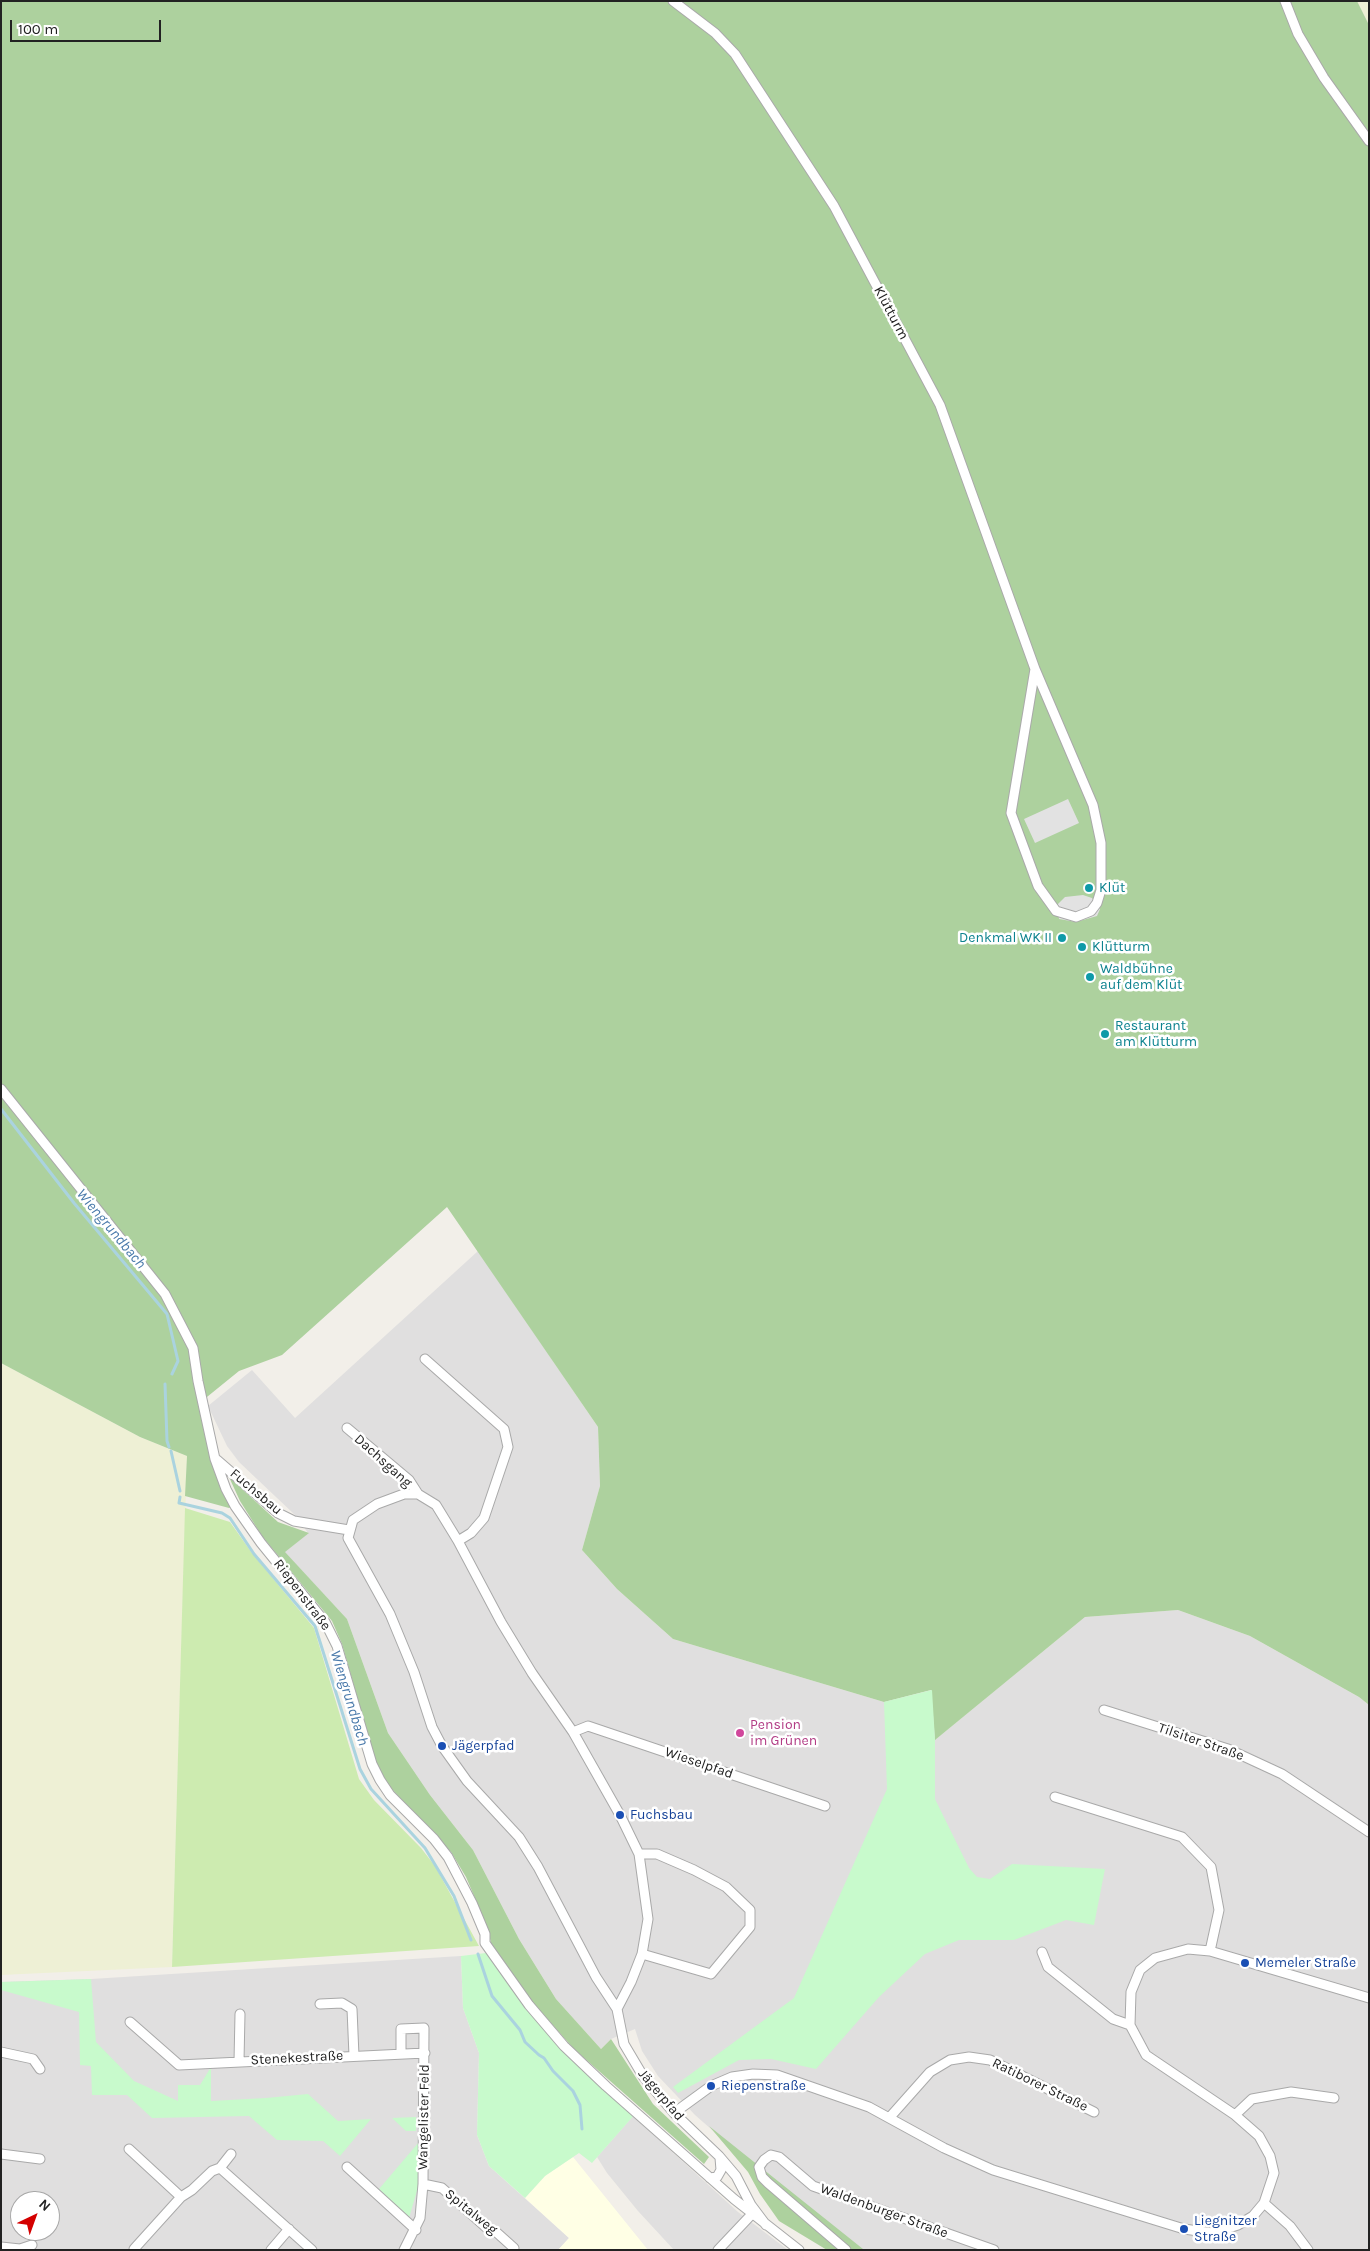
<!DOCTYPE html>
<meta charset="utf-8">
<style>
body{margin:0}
#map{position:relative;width:1370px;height:2251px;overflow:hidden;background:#f2efe9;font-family:Karla,sans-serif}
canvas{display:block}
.frame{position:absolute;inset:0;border:2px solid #222;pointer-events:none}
.north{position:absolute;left:10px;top:2191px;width:50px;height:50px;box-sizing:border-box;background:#fff;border:1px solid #a7a7a7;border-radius:50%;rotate:42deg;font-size:14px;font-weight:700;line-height:20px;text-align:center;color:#222}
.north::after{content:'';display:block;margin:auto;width:18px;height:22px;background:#d40000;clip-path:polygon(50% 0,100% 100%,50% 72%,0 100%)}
.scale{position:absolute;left:10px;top:20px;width:151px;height:22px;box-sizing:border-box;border:2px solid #222;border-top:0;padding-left:6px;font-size:15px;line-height:18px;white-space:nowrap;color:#222;-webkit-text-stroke:4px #fff;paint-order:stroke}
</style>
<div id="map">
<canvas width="1370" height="2251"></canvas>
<div class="frame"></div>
<div class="north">N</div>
<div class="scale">100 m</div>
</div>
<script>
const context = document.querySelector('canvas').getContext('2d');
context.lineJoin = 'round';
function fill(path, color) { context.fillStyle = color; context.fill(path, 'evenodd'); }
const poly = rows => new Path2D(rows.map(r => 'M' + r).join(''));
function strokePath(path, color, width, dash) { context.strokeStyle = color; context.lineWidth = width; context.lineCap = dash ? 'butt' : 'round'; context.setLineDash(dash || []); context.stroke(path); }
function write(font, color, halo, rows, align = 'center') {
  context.font = font + ' Karla,sans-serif'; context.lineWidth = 5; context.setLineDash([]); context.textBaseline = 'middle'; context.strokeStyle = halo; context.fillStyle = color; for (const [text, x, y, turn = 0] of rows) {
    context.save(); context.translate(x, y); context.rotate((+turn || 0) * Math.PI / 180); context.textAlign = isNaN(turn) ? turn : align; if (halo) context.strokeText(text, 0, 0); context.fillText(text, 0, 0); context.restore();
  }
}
const residential = poly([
 [478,1251,598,1427,600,1486,582,1550,617,1589,673,1639,884,1702,932,1690,936,1739,1085,1617,1178,1610,1250,1636,1359,1697,1369,1705,1369,2250,863,2250,775,2185,695,2115,658,2076,642,2051,635,2029,611,2039,601,2049,556,1999,519,1939,473,1850,430,1795,388,1733,347,1619,284,1552,308,1533,295,1515,239,1462,227,1446,208,1406,252,1370,295,1418],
 [461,1956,463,2008,479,2053,477,2135,489,2166,569,2238,558,2250,1,2250,1,1982,91,1979],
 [20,2201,50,2201,50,2231,20,2231],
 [633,2116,738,2212,788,2250,674,2250,638,2211,607,2173,597,2157]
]);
const education = poly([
 [573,2157,648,2250,558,2250,569,2238,525,2198,545,2176]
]);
const farmland = poly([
 [1357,1,1369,1,1369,25],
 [1,1363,140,1437,187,1456,172,1967,1,1975]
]);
const grass = poly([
 [185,1508,230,1522,252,1553,314,1628,359,1779,374,1800,421,1848,435,1866,479,1946,172,1967]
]);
const forest = poly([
 [1,1,1357,1,1369,25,1369,1705,1359,1697,1250,1636,1178,1610,1085,1617,935,1740,931,1690,884,1702,673,1639,617,1589,582,1550,600,1486,598,1427,447,1207,282,1355,239,1371,202,1401,215,1459,235,1506,229,1508,185,1496,187,1456,140,1437,1,1363],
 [229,1477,278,1522,309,1533,285,1552,347,1619,388,1733,430,1795,473,1850,519,1939,556,1999,601,2049,611,2039,653,2104,709,2157,704,2164,574,2049,533,2003,491,1943,487,1926,466,1877,451,1852,387,1784,376,1763,342,1644,332,1621,262,1536,240,1501],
 [709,2126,863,2249,827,2250,779,2221,760,2194,748,2172]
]);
const park = poly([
 [932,1690,935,1740,935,1799,969,1868,977,1877,990,1879,1012,1864,1105,1869,1094,1925,1066,1920,1014,1940,959,1940,925,1954,879,1997,816,2069,771,2059,739,2060,678,2093,673,2087,794,1998,887,1789,884,1702],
 [486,1953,529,2005,636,2113,592,2163,579,2153,545,2176,525,2198,489,2166,477,2135,479,2053,463,2008,461,1956],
 [91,1979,96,2042,134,2081,178,2101,178,2085,200,2085,211,2067,211,2101,266,2098,308,2094,338,2121,371,2119,340,2156,323,2141,277,2140,249,2116,152,2118,127,2095,92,2095,91,2066,80,2065,79,2012,1,1990,1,1982],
 [416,2117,416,2131,406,2131,392,2118],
 [419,2142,419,2184,409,2218,379,2189]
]);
const parking = poly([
 [1068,799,1079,823,1035,843,1024,819],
 [1083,895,1092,898,1100,909,1097,916,1076,922,1059,919,1057,905,1065,897]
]);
const stream = poly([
 [1,1109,74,1203,167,1314,178,1361,172,1374],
 [165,1384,167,1441,169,1447],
 [171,1451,180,1491],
 [180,1497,179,1503,222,1513,230,1518,254,1554,315,1626,360,1769,371,1789,425,1848,454,1896,471,1940],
 [478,1954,492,1996,520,2030,525,2042,539,2055,544,2058,553,2071,573,2091,580,2105,582,2129]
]);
const minor = poly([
 [673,1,715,33,735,54,834,206,940,405,1035,669,1093,805,1101,843,1101,890,1097,903,1091,911,1076,917,1056,911,1038,886,1011,813,1035,669],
 [1285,1,1298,34,1324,78,1369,141],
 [1,1089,165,1294,193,1348,198,1381,215,1459,226,1489,235,1506,261,1543,325,1622,337,1646,372,1764,380,1780,390,1795,434,1839,448,1857,472,1903,485,1934,485,1943,529,2005,564,2046,606,2086,734,2199,799,2250],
 [425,1359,504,1429,508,1447,484,1518,471,1533,458,1541],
 [347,1428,409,1480,418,1494],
 [217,1460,278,1513,294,1521,349,1530],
 [1104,1710,1228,1749,1282,1774,1369,1832],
 [573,1732,588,1726,825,1806],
 [1055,1797,1182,1837,1211,1867,1219,1910,1210,1951],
 [639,1854,657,1854,694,1870,726,1887,750,1910,750,1927,711,1974,642,1954],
 [1042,1952,1048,1967,1113,2019,1130,2025],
 [320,2004,342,2003,352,2009,354,2056],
 [617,2009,631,1982,642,1954,648,1919,639,1854,620,1815,573,1732,532,1673,501,1622,458,1541,436,1505,418,1494,404,1494,377,1504,353,1520,348,1538,390,1614,414,1672,432,1727,442,1746,467,1781,519,1837,538,1867,596,1977,617,2009,624,2044,643,2076,674,2113,719,2156,736,2176,751,2205,766,2225],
 [130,2022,179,2065,425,2053],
 [1,2052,33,2059,40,2069],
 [401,2054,401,2029,424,2028,423,2184,420,2218,404,2250],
 [239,2061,240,2014],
 [674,2113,711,2086,732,2077,753,2074,777,2075,869,2107,944,2148,993,2170,1184,2229,1213,2233,1238,2225,1253,2216,1264,2203,1274,2173,1270,2156,1259,2136,1235,2115,1146,2055,1130,2025,1131,1992,1140,1970,1155,1958,1188,1949,1210,1951,1369,1998],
 [1235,2115,1252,2099,1291,2092,1334,2098],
 [890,2117,930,2072,950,2060,969,2057,990,2060,1094,2112],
 [129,2149,181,2197],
 [1,2154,40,2159],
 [231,2154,220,2168,312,2250],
 [347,2167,416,2230],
 [710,2178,717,2177,721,2170,720,2158],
 [423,2184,442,2188,489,2230,495,2231,514,2248],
 [1264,2203,1290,2226,1308,2250],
 [1,2247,20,2249,32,2245],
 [134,2249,181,2197,192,2190,212,2171,220,2168],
 [271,2250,289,2229],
 [718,2250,752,2214],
 [846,2250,768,2183,762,2177,759,2167,764,2160,771,2155,779,2157,813,2186,994,2250]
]);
const markers = [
 [1089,888,5,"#0f9aa8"],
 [1062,938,5,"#0f9aa8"],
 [1082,947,5,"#0f9aa8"],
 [1090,977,5,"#0f9aa8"],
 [1105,1034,5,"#0f9aa8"],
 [740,1733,5,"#d1479c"],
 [442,1746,5,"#1a4fb4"],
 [620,1815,5,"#1a4fb4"],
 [1245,1963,5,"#1a4fb4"],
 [711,2086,5,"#1a4fb4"],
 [1184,2229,5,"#1a4fb4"]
];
const streetNames = [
 ["Klütturm",891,313,62],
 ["Dachsgang",383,1461,42],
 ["Fuchsbau",256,1492,40],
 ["Riepenstraße",302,1595,53],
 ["Tilsiter Straße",1201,1742,19],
 ["Wieselpfad",699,1763,19],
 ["Stenekestraße",297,2058,-3],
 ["Ratiborer Straße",1040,2085,26],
 ["Jägerpfad",661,2095,50],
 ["Wangelister Feld",424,2117,-89],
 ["Waldenburger Straße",884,2211,20],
 ["Spitalweg",471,2212,39]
];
const cultureNames = [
 ["Klüt",1099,888],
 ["Denkmal WK II",1052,938,"right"],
 ["Klütturm",1092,947],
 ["Waldbühne",1100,969],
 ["auf dem Klüt",1100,985],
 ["Restaurant",1115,1026],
 ["am Klütturm",1115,1042]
];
const hotelNames = [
 ["Pension",750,1725],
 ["im Grünen",750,1741]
];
const transitNames = [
 ["Jägerpfad",452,1746],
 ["Fuchsbau",630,1815],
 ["Memeler Straße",1255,1963],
 ["Riepenstraße",721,2086],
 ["Liegnitzer",1194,2221],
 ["Straße",1194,2237]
];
const waterNames = [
 ["Wiengrundbach",111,1229,50],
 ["Wiengrundbach",349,1698,73]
];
fill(residential, '#e0dfdf');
fill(education, '#ffffe5');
fill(farmland, '#eef0d5');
fill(grass, '#cdebb0');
fill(forest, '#add19e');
fill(park, '#c8facc');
fill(parking, '#e2e2e2');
strokePath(stream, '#aad3df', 3);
strokePath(minor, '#a9a9a9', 11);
strokePath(minor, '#fff', 9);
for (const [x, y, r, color] of markers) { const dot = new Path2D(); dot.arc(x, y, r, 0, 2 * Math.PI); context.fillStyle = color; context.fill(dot); strokePath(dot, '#fff', 2); }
write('14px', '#222', '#fff', streetNames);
write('14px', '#0d838f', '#fff', cultureNames, 'left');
write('14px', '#b23c85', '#fff', hotelNames, 'left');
write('14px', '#164399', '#fff', transitNames, 'left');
write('italic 15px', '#4a7aab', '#fff', waterNames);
</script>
